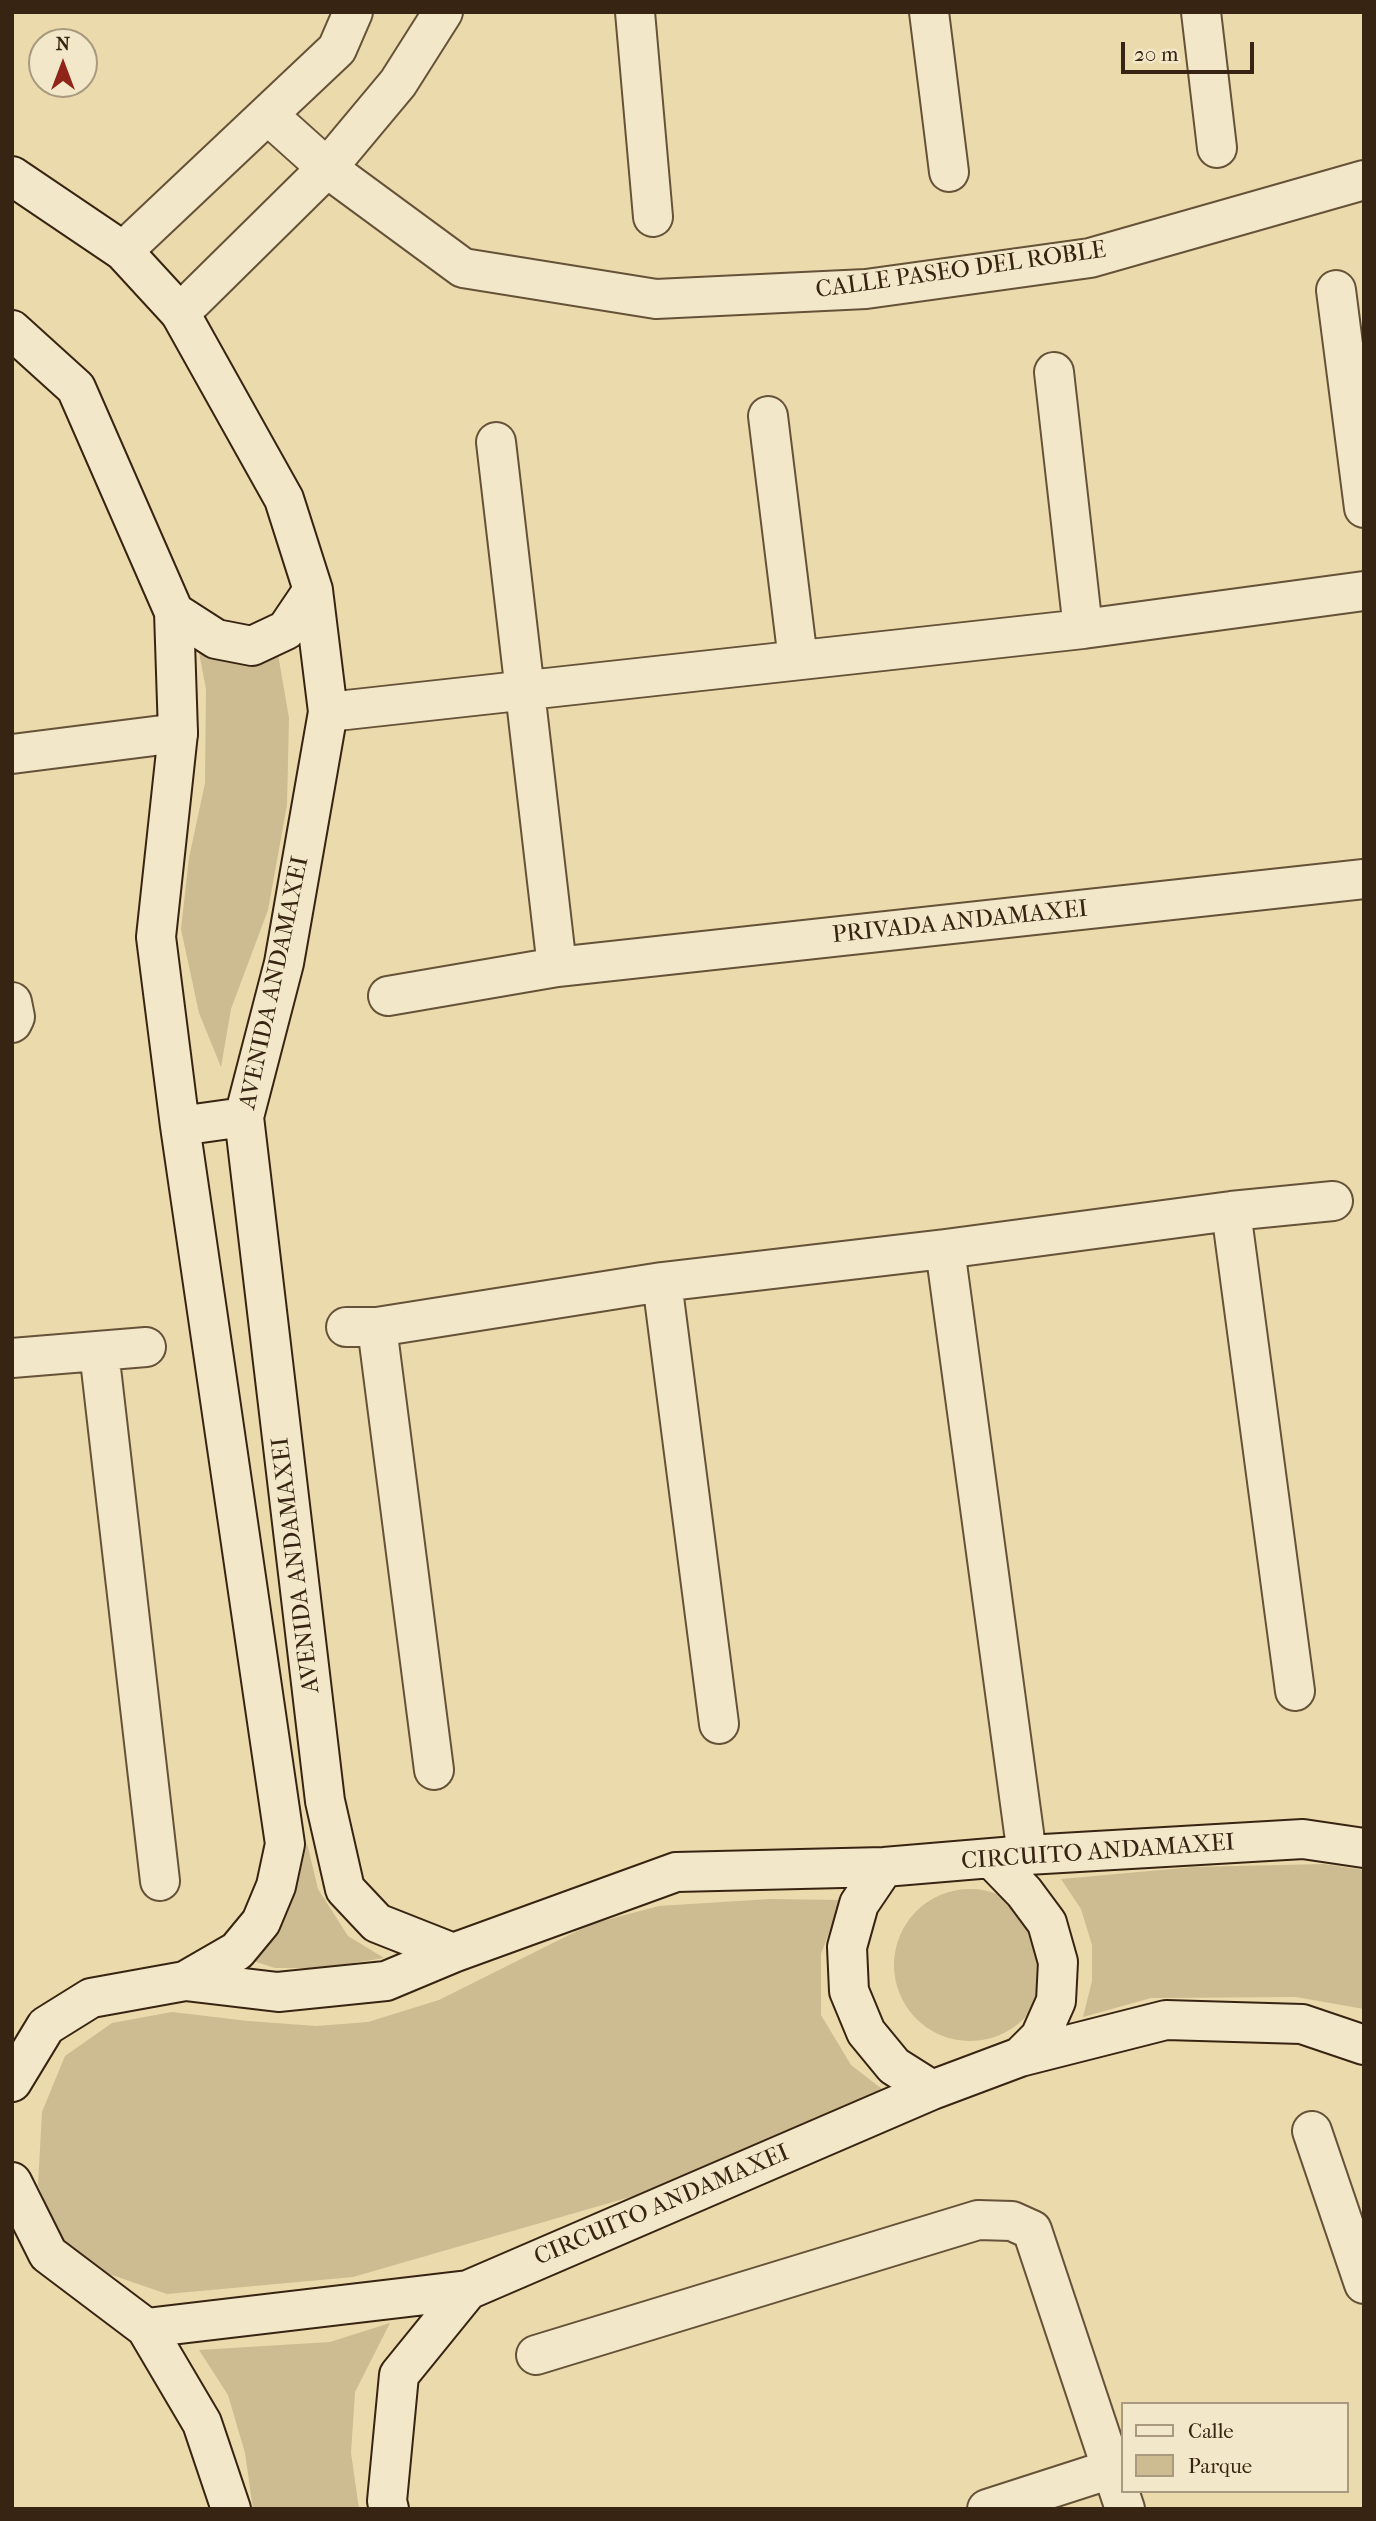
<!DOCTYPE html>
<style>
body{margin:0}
#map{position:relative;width:1376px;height:2521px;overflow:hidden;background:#ebdaab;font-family:"IM FELL French Canon",serif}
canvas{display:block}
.frame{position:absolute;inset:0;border:14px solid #382412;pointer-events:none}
.legend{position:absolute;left:1121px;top:2402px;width:228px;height:91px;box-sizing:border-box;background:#f2e7c8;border:2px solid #a8997f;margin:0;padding:9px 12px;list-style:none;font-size:21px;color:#382412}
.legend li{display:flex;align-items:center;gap:14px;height:35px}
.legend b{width:35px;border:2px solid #a8997f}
.north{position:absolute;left:28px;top:28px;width:70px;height:70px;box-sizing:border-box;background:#f2e7c8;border:2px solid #a8997f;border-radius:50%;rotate:0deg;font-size:19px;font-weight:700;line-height:28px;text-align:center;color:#382412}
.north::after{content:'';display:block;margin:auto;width:24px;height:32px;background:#8f2418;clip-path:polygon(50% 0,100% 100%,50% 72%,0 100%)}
.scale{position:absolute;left:1121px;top:42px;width:133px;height:32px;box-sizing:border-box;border:4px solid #382412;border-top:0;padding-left:9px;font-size:21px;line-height:24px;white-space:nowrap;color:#382412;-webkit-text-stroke:5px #f2e7c8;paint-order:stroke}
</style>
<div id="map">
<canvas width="1376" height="2521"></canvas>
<div class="frame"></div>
<ul class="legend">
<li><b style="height:9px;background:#f2e7c8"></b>Calle</li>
<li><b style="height:19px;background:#cdbb91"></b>Parque</li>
</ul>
<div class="north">N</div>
<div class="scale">20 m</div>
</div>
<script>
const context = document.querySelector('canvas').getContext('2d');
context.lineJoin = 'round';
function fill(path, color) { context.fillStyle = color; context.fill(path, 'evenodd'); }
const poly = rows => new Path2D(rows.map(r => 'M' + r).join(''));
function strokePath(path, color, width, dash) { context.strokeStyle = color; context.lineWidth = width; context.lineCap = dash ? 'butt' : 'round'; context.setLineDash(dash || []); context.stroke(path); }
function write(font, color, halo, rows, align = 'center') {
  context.font = font + ' "IM FELL French Canon",serif'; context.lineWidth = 5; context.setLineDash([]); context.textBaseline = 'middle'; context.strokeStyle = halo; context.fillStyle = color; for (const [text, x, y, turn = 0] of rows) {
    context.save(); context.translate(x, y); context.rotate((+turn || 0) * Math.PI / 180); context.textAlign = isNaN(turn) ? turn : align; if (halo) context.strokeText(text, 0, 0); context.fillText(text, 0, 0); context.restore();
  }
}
const green = poly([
 [196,637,276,643,289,718,287,805,268,910,231,1009,221,1067,199,1013,181,929,189,858,205,783,206,689],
 [307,1843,318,1889,348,1936,384,1958,323,1968,275,1968,247,1959,271,1937,296,1891],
 [1324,1864,1364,1870,1364,2009,1296,1997,1151,1998,1083,2017,1092,1981,1092,1945,1081,1909,1061,1879,1194,1867],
 '894 1965a76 76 0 1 1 152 0a76 76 0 1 1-152 0Z',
 [770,1899,841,1900,821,1954,821,2015,851,2065,882,2089,748,2163,353,2277,167,2294,109,2274,60,2238,38,2185,42,2112,65,2056,112,2023,172,2012,248,2021,316,2026,368,2022,439,2000,591,1924,659,1906],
 [390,2323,355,2392,351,2453,359,2509,253,2509,245,2453,228,2395,199,2350,330,2342]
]);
const street = poly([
 [635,12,653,217],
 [929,12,949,172],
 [1201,12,1217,148],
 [268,115,327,168,463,268,656,299,866,289,1090,258,1364,180],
 [123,251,337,49,353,12],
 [1336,290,1364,508],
 [180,313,327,168,398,83,443,12],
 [1054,372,1083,629],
 [768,416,798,660],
 [496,442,557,967,1364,879],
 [328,712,1083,629,1364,591],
 [12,754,178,733],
 [388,996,557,967],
 [12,1002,15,1017,12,1023],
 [1231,1211,1295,1691],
 [945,1249,1027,1855],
 [662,1282,719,1724],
 [346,1327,377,1327,662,1282,945,1249,1231,1211,1333,1201],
 [377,1327,434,1770],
 [99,1351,160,1881],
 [12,1358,146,1347],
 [1312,2131,1364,2284],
 [536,2355,978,2220,1012,2221,1032,2230,1125,2509],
 [987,2509,1111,2469]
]);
const secondary = poly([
 [12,176,123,251,180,313,284,499,313,590,328,712,284,963,244,1117,325,1801,345,1889,377,1923,453,1953],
 [12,330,76,388,174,612,178,733,156,937,180,1126,285,1844,276,1886,261,1922,237,1951,185,1981],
 [174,612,216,639,252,646,286,630,313,590],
 [180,1126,244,1117],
 [992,1859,1024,1892,1047,1923,1058,1962,1056,2001,1040,2037,1020,2057],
 [884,1867,859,1904,847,1947,849,1991,866,2032,894,2066,932,2090],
 [12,2082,46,2026,91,1998,185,1981,278,1992,386,1981,453,1953,676,1872,884,1867,1027,1855,1303,1839,1364,1848],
 [12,2182,48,2254,146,2328,202,2423,231,2509],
 [146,2328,468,2290,932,2090,1020,2057,1166,2020,1302,2024,1364,2045],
 [389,2509,387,2501,399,2375,468,2290]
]);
const streetNames = [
 ["CALLE PASEO DEL ROBLE",961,271,-8],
 ["PRIVADA ANDAMAXEI",960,923,-6],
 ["AVENIDA ANDAMAXEI",275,983,-78],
 ["AVENIDA ANDAMAXEI",297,1565,-97],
 ["CIRCUITO ANDAMAXEI",1098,1853,-4],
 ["CIRCUITO ANDAMAXEI",662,2206,-23]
];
fill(green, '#cdbb91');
strokePath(street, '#655238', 42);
strokePath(secondary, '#382412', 42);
strokePath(street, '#f2e7c8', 38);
strokePath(secondary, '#f2e7c8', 38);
write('24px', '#382412', '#f2e7c8', streetNames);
</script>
